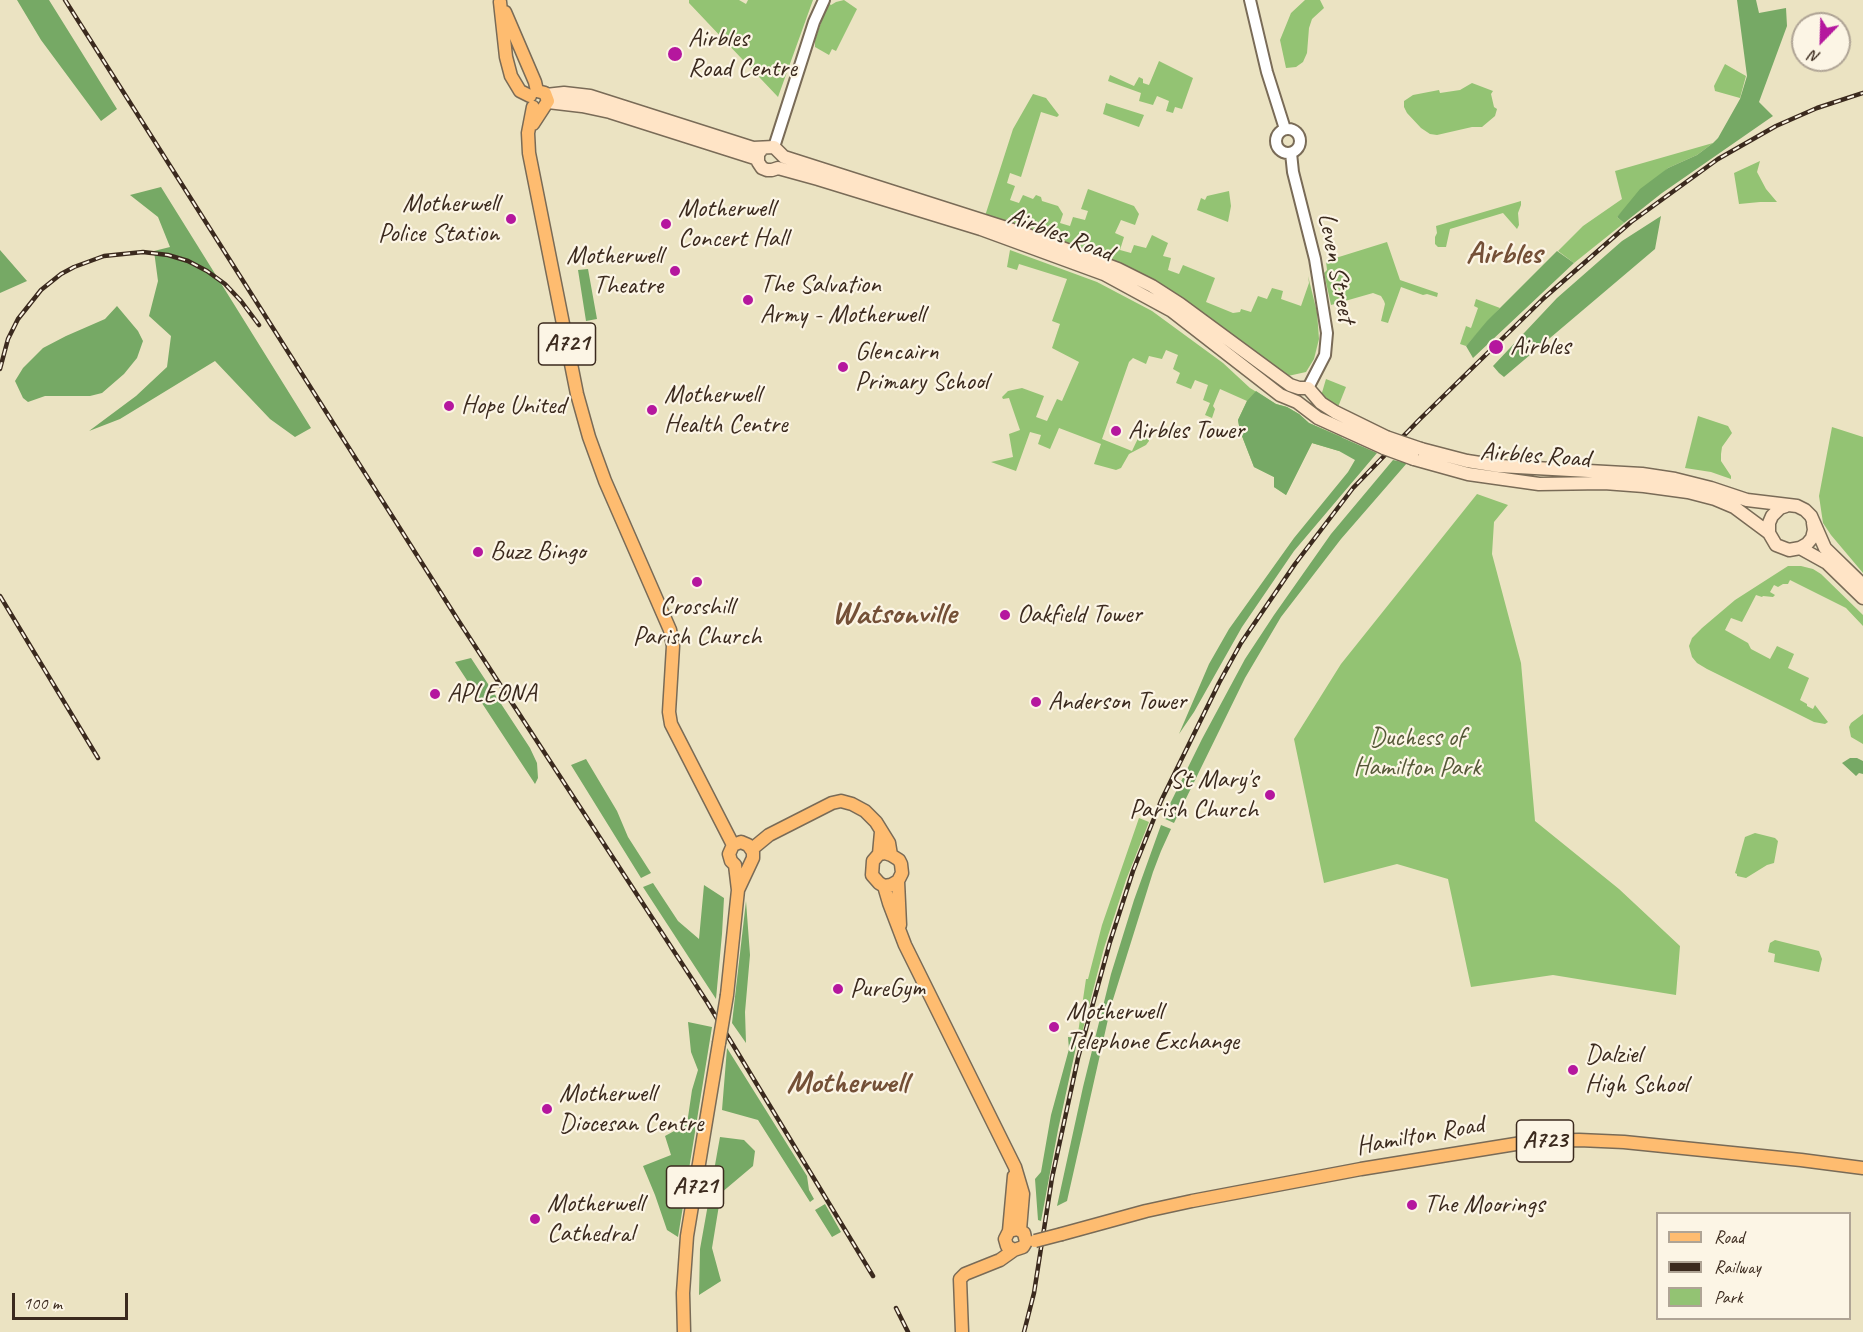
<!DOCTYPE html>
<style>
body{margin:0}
#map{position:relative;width:1863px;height:1332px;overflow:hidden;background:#ebe3c2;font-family:Caveat,sans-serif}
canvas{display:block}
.legend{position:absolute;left:1656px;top:1212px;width:195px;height:108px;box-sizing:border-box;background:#fcf5e5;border:2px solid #afa495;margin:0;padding:8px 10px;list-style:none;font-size:18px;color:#3b2a1e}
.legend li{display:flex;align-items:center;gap:12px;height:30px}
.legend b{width:30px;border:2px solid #afa495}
.north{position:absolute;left:1791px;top:12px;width:60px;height:60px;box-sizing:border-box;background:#fcf5e5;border:2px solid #afa495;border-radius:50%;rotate:203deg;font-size:16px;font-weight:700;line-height:24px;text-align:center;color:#3b2a1e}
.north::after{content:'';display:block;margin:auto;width:21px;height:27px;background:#b5179e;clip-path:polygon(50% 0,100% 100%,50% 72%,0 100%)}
.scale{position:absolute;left:12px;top:1293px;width:116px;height:27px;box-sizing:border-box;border:3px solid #3b2a1e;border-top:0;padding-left:8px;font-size:18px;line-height:21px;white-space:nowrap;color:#3b2a1e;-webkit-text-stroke:4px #fcf5e5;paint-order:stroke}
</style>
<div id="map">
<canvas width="1863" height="1332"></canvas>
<ul class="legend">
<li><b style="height:8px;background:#febc70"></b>Road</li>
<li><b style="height:8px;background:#3b2a1e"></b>Railway</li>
<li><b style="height:16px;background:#93c373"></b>Park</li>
</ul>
<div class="north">N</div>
<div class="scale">100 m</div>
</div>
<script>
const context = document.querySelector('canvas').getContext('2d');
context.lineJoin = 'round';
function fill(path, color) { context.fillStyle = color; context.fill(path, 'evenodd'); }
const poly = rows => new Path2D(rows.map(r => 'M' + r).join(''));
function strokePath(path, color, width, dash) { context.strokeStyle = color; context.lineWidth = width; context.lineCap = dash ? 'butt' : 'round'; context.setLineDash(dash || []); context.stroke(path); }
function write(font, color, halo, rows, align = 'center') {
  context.font = font + ' Caveat,sans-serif'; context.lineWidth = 4.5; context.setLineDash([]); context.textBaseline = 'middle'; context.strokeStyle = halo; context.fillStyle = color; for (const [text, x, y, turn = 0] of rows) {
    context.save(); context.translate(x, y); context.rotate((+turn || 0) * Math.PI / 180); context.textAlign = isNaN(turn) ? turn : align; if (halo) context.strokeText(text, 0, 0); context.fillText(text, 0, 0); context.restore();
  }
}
const green = poly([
 [689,0,739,0,746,4,748,0,813,0,778,97,689,3],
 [844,0,857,9,836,51,832,49,829,55,815,47,815,40,828,3,831,5,836,2],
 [1305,0,1320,0,1324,8,1312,19,1309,28,1307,53,1303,62,1296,67,1286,68,1280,40,1291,13],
 [1159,61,1193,78,1182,109,1175,107,1173,113,1166,111,1169,101,1157,96,1153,105,1139,101,1141,93,1108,81,1110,75,1134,86,1139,77,1143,79,1143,83,1149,85],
 [1725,64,1746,76,1740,98,1715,91,1714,86],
 [1472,83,1493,91,1491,94,1494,107,1497,109,1495,116,1482,127,1472,127,1437,135,1430,134,1421,128,1407,113,1404,107,1404,101,1413,95,1439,90,1440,93,1460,90],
 [1033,94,1046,98,1059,115,1057,117,1041,112,1021,177,1010,173,1007,183,1015,186,1010,200,1019,203,1023,195,1033,199,1036,195,1041,197,1042,201,1058,206,1063,214,1060,223,1070,226,1073,217,1085,220,1088,211,1081,209,1088,189,1134,206,1139,214,1135,225,1121,220,1115,233,1124,237,1120,250,1131,253,1134,245,1146,248,1152,235,1168,243,1163,256,1171,258,1168,270,1179,274,1183,265,1215,278,1206,302,1233,313,1240,312,1241,309,1251,312,1258,296,1267,299,1272,288,1283,291,1281,299,1301,306,1309,283,1308,276,1317,312,1319,339,1314,359,1306,372,1288,376,1120,265,1026,227,985,216,1013,129],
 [1106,103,1144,115,1139,127,1103,114],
 [1713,143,1697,155,1668,168,1617,217,1624,223,1574,263,1558,251,1583,226,1622,199,1615,171],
 [1760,161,1757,172,1766,189,1777,202,1760,202,1739,204,1734,173],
 [1229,191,1231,206,1228,222,1197,210,1201,198,1205,200,1207,196],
 [1521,201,1521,205,1518,213,1519,225,1517,229,1503,213,1450,229,1446,247,1438,247,1435,244,1435,237,1437,233,1436,226],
 [1387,242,1400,280,1438,293,1437,297,1427,294,1423,295,1401,287,1388,323,1381,321,1385,304,1384,301,1381,296,1373,293,1331,305,1324,273,1327,270,1326,261],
 [1010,250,1097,282,1152,311,1223,363,1250,388,1276,404,1287,407,1299,414,1309,423,1342,437,1339,451,1312,443,1286,495,1274,487,1274,477,1254,467,1240,431,1238,420,1247,401,1220,389,1213,406,1215,409,1212,418,1205,415,1210,403,1203,400,1208,385,1195,380,1191,389,1176,383,1180,373,1173,369,1178,355,1166,350,1162,359,1149,356,1146,364,1133,358,1129,362,1102,439,1132,451,1142,430,1147,432,1149,441,1146,445,1129,454,1121,468,1116,470,1094,464,1101,444,1059,428,1050,449,1038,444,1041,435,1030,432,1016,471,991,462,1013,457,1009,434,1020,430,1009,398,1003,399,1002,397,1008,391,1022,388,1044,396,1036,417,1047,421,1057,399,1062,401,1079,362,1052,348,1060,324,1052,321,1067,279,1019,264,1017,270,1007,267],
 [1476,299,1500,308,1466,346,1460,344,1466,326,1471,328,1478,308,1474,306],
 [1326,379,1346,387,1338,407,1324,401,1321,396],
 [1698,416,1728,426,1732,433,1722,447,1721,454,1721,461,1731,476,1731,479,1711,472,1685,468],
 [1832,427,1863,437,1863,573,1831,535,1823,523,1819,496],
 [1477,494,1508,505,1494,522,1492,554,1521,663,1535,821,1619,889,1680,946,1676,995,1553,975,1471,987,1448,879,1397,864,1324,883,1294,739,1341,664],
 [1788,566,1801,566,1813,569,1821,574,1863,615,1863,626,1846,608,1790,580,1788,584,1783,584,1778,587,1774,585,1770,592,1775,595,1773,597,1763,596,1762,597,1756,595,1742,622,1731,618,1725,630,1748,643,1751,649,1770,659,1777,646,1794,654,1788,668,1809,678,1800,700,1807,704,1807,706,1813,709,1815,705,1828,722,1825,724,1814,722,1790,710,1707,669,1697,663,1692,657,1689,646,1692,638,1702,628,1735,600],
 [1863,714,1863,744,1851,737,1849,727,1851,723],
 [1139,818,1149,822,1126,880,1104,948,1082,1033,1078,1033,1086,979,1088,979,1102,925],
 [1755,833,1775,838,1778,841,1774,863,1767,865,1746,878,1737,876,1737,874,1735,873,1745,837],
 [1775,940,1819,951,1822,959,1819,972,1774,962,1775,954,1768,952,1770,943]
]);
const forest = poly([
 [17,0,49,0,117,109,101,121,41,40],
 [1737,0,1756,0,1759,13,1786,8,1787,26,1759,102,1773,116,1662,193,1624,223,1617,217,1640,189,1668,168,1697,155,1713,143,1718,138,1740,99,1747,76],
 [161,187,311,428,295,437,270,419,215,361,120,419,89,431,136,396,167,367,171,336,149,316,158,281,154,251,170,247,158,217,130,195],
 [1661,216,1655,249,1504,377,1499,373,1493,366,1557,298,1622,241],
 [0,250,27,281,0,293],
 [1557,251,1574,263,1473,358,1466,346,1487,321],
 [588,269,597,319,586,321,578,270],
 [117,306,138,331,143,341,137,358,124,374,102,393,90,396,45,396,28,402,23,398,15,381,23,368,43,348,66,336,105,319],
 [1256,391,1276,404,1287,407,1299,414,1309,423,1377,453,1294,551,1242,627,1194,712,1179,734,1209,664,1229,629,1294,538,1348,472,1355,460,1339,451,1312,443,1286,495,1274,487,1274,477,1254,467,1240,431,1238,420,1247,401],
 [1393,460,1407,463,1341,539,1281,617,1245,678,1174,823,1163,818,1202,739,1245,659,1274,615,1331,534],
 [471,658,530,748,537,763,538,778,535,784,455,662],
 [1850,758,1857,758,1863,761,1863,774,1859,773,1856,776,1842,763],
 [586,759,617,811,628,837,651,873,641,878,571,765],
 [1161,825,1171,829,1161,851,1153,872,1111,1006,1067,1201,1057,1206,1083,1087,1111,974,1134,900],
 [653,883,678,921,699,939,704,885,724,898,722,934,716,999,643,887],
 [746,901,750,955,745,1012,746,1043,732,1023],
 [688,1022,712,1027,678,1237,667,1230,655,1195,643,1166,671,1155,665,1136,687,1124,692,1090,698,1070,691,1052],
 [1068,1037,1078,1038,1058,1130,1041,1221,1038,1220,1035,1179,1041,1172,1051,1115,1069,1049],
 [727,1048,807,1176,809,1190,814,1199,810,1202,758,1120,722,1110],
 [720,1137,744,1140,755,1151,753,1166,721,1193,712,1248,721,1281,699,1295,700,1249],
 [825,1204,841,1232,832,1237,815,1210]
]);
const tertiary = poly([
 [1250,0,1267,72,1285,129],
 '1276 141a12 12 0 1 1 24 0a12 12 0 1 1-24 0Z',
 [774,147,814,22,824,0],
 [1291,153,1293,172,1315,259,1327,333,1325,355,1308,388]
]);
const secondary = poly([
 [546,95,564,93,590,96,753,148,774,147,784,157,1025,234,1118,269,1152,286,1180,304,1290,385,1299,388,1308,388,1321,403,1335,412,1386,437],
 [548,102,582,106,610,112,758,159],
 [762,149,758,154,758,162,762,168,767,170,772,170,778,168,818,179,981,229,1104,274,1172,311,1280,395,1297,402,1318,418,1384,448],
 [1421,449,1467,461,1499,466,1642,474,1675,479,1711,488,1747,500,1797,506,1805,510,1811,516,1825,548,1863,585],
 [1414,459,1468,474,1539,484,1604,483,1644,486,1688,492,1715,499,1734,507,1769,533,1776,545,1789,550,1800,548,1807,544,1812,538,1814,530,1813,523],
 [1769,533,1769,523,1772,516,1780,508,1786,506],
 [1800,548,1827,563,1863,598]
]);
const primary = poly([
 [500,2,506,57,511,76,520,91,530,96],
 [505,12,535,82,537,91],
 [533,107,528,133,529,153,577,394,589,437,605,481,670,630,673,646,669,712,671,724,733,845],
 [533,124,548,101,545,93,537,91],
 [752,849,769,835,832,803,841,801,852,804,865,811,876,822,889,843,891,855],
 [879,854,885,853,891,855,899,860,901,864,902,873,898,881,891,885,884,886,879,883,872,875,873,861,879,854,881,832],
 [898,881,900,925],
 [884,886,889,903,905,945,1015,1167,1023,1194,1020,1230],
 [727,995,738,890,735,865,731,861,729,854,733,845,741,842,748,845,753,852,753,858,738,890],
 [1062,1234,1146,1211,1192,1201,1361,1169,1534,1141,1579,1140,1624,1142,1801,1160,1863,1168],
 [1014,1250,1007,1246,1005,1239,1009,1231,1014,1176],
 [684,1332,683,1293,687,1236,719,1043],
 [962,1332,960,1279,965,1274,1000,1260,1014,1250,1023,1247,1026,1242,1024,1233,1018,1229,1009,1231]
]);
const rail = poly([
 [65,0,458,620,707,1002,873,1276],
 [0,369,8,339,18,319,41,290,61,274,74,267,104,256,143,252,168,255,188,261,207,271,225,284,241,301,259,325],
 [0,596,98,758],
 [896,1308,908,1332],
 [1024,1332,1034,1293,1052,1178,1078,1058,1110,942,1133,871,1161,801,1219,683,1241,643,1295,564,1353,488,1419,420,1544,298,1631,222,1718,159,1776,126,1817,108,1863,93]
]);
const secondaryBridge = poly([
 [1386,437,1421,449],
 [1384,448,1414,459]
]);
const primaryBridge = poly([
 [719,1043,727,995],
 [1035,1241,1062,1234]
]);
const markers = [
 [675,54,8,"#b5179e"],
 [511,219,6,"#b5179e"],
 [666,224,6,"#b5179e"],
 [675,271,6,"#b5179e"],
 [748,300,6,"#b5179e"],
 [1496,347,8,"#b5179e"],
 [843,367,6,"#b5179e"],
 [449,406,6,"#b5179e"],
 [652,410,6,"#b5179e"],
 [1116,431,6,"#b5179e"],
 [478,552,6,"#b5179e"],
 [697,582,6,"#b5179e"],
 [1005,615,6,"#b5179e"],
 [435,694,6,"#b5179e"],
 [1036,702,6,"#b5179e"],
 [1270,795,6,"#b5179e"],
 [838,989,6,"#b5179e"],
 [1054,1027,6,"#b5179e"],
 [1573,1070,6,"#b5179e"],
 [547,1109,6,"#b5179e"],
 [1412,1205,6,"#b5179e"],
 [535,1219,6,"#b5179e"]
];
const shields = [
 [567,344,57],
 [1545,1141,57],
 [695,1187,57]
];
const shieldNames = [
 ["A721",567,344],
 ["A723",1545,1141],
 ["A721",695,1187]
];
const poiNames = [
 ["Airbles",688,39],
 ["Road Centre",688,69],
 ["Motherwell",499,204,"right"],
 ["Police Station",499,234,"right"],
 ["Motherwell",678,209],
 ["Concert Hall",678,239],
 ["Motherwell",663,256,"right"],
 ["Theatre",663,286,"right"],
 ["The Salvation",760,285],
 ["Army - Motherwell",760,315],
 ["Airbles",1510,347],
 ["Glencairn",855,352],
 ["Primary School",855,382],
 ["Motherwell",664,395],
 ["Health Centre",664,425],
 ["Hope United",461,406],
 ["Airbles Tower",1128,431],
 ["Buzz Bingo",490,552],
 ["Crosshill",697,607,"center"],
 ["Parish Church",697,637,"center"],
 ["Oakfield Tower",1017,615],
 ["APLEONA",447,694],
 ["Anderson Tower",1048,702],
 ["St Mary's",1258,780,"right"],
 ["Parish Church",1258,810,"right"],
 ["PureGym",850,989],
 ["Motherwell",1066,1012],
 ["Telephone Exchange",1066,1042],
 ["Dalziel",1585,1055],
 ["High School",1585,1085],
 ["Motherwell",559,1094],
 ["Diocesan Centre",559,1124],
 ["Motherwell",547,1204],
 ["Cathedral",547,1234],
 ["The Moorings",1424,1205]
];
const streetNames = [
 ["Airbles Road",1060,235,21],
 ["Leven Street",1336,268,79],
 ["Airbles Road",1535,456,4],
 ["Hamilton Road",1420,1136,-10]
];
const parkNames = [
 ["Duchess of",1417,738],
 ["Hamilton Park",1417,768]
];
const districtNames = [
 ["Airbles",1504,255],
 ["Watsonville",894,615],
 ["Motherwell",847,1084]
];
fill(green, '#93c373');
fill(forest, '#76a965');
strokePath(tertiary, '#796b57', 14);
strokePath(secondary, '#796b57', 15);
strokePath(primary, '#796b57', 15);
strokePath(tertiary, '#fff', 10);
strokePath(secondary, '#ffe4c6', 12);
strokePath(primary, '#febc70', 12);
strokePath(rail, '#3b2a1e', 4.5);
strokePath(rail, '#fcf5e5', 2, [7]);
strokePath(secondaryBridge, '#796b57', 15, []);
strokePath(primaryBridge, '#796b57', 15, []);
strokePath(secondaryBridge, '#ffe4c6', 12);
strokePath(primaryBridge, '#febc70', 12);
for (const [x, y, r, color] of markers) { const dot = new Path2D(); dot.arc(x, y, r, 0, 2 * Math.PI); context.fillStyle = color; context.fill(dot); strokePath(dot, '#fcf5e5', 2); }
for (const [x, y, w] of shields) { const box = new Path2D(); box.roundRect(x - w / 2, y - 21, w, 42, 4.5); context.fillStyle = '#fcf5e5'; context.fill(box); strokePath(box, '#3b2a1e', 1.5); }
write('bold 24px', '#3b2a1e', null, shieldNames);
write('26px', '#3b2a1e', '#fcf5e5', poiNames, 'left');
write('26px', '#3b2a1e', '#fcf5e5', streetNames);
write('26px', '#555838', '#fcf5e5', parkNames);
write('bold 32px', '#745037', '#fcf5e5', districtNames);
</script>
